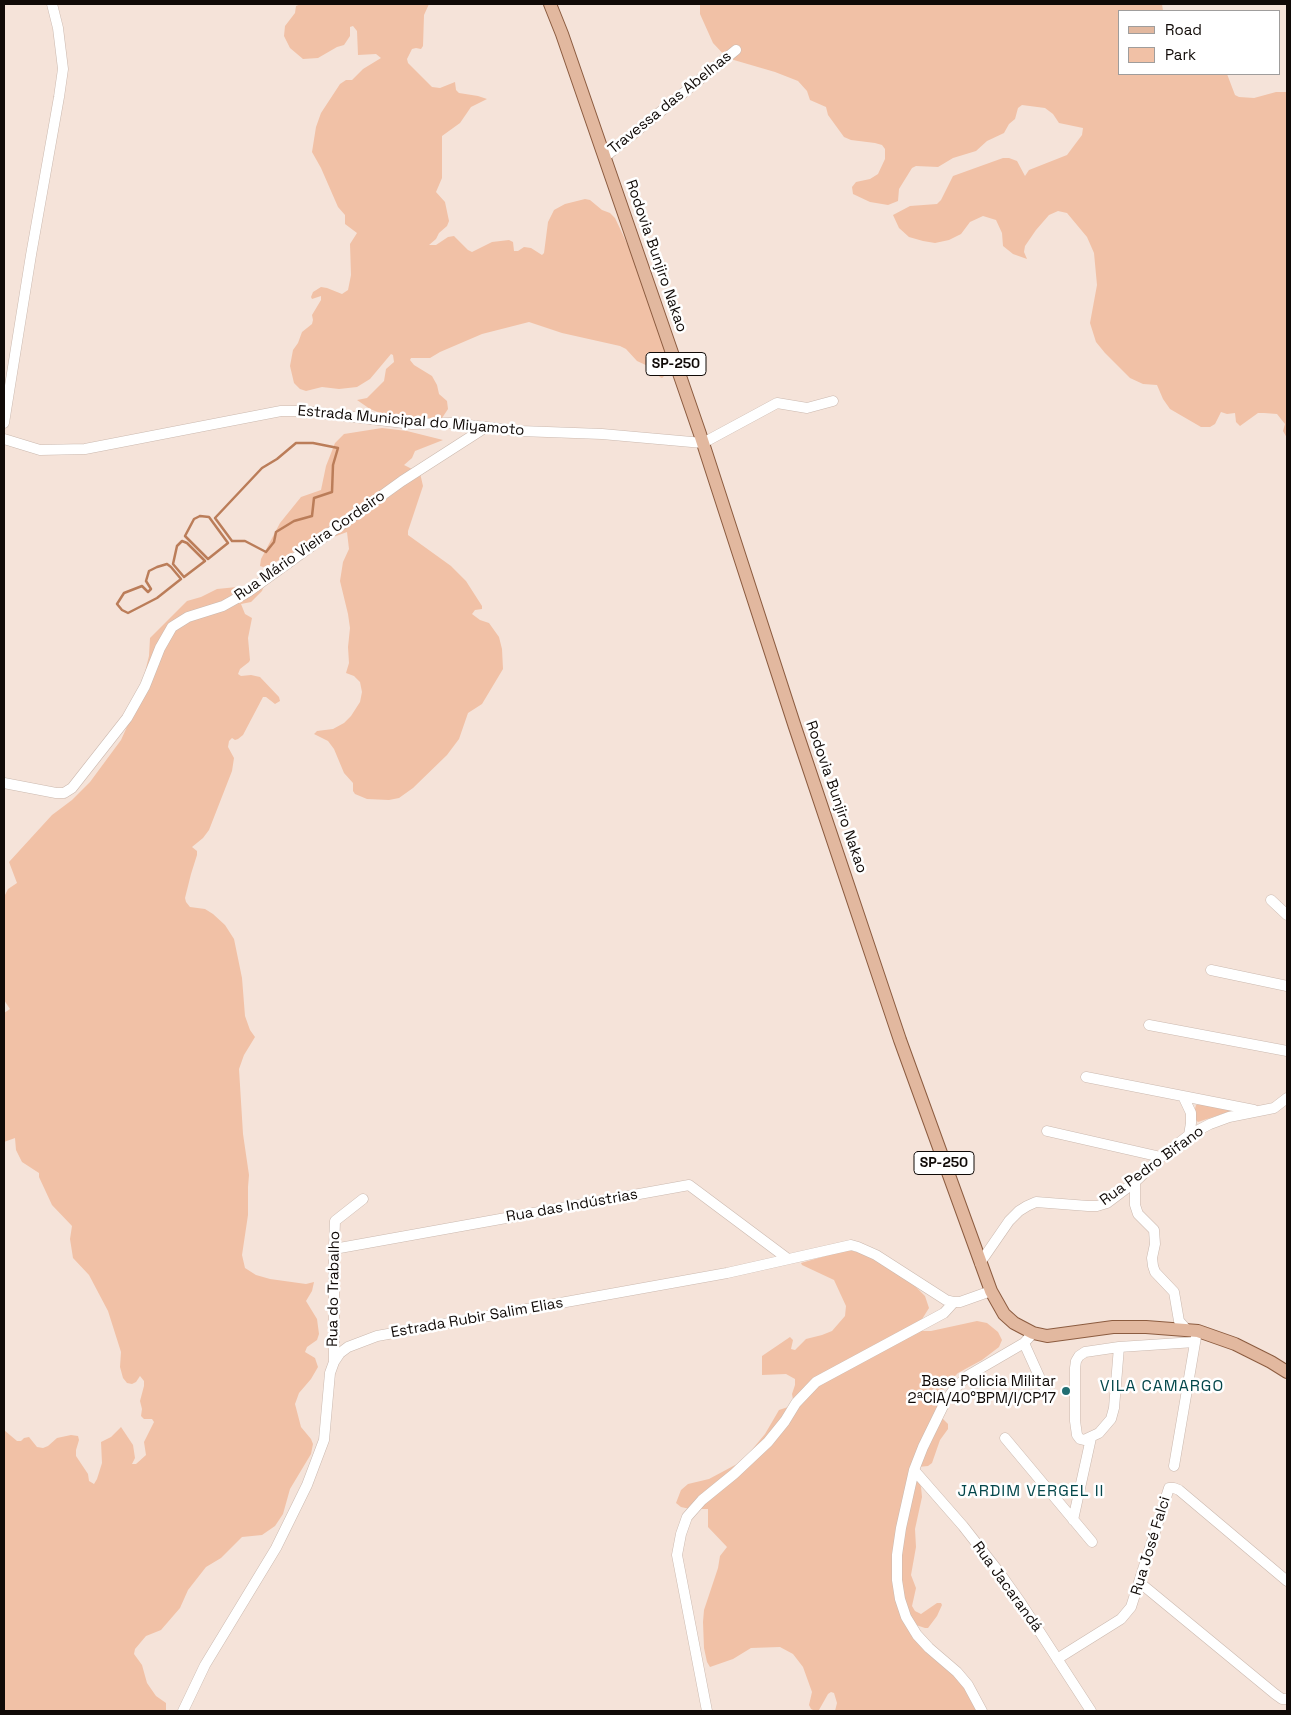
<!DOCTYPE html>
<meta charset="utf-8">
<style>
body{margin:0}
#map{position:relative;width:1291px;height:1715px;overflow:hidden;background:#f5e3d9;font-family:"Space Grotesk",sans-serif}
canvas{display:block}
.frame{position:absolute;inset:0;border:5px solid #100a07;pointer-events:none}
.legend{position:absolute;left:1118px;top:10px;width:162px;height:65px;box-sizing:border-box;background:#fff;border:1px solid #9f9d9c;margin:0;padding:6px 9px;list-style:none;font-size:15px;color:#100a07}
.legend li{display:flex;align-items:center;gap:10px;height:25px}
.legend b{width:25px;border:1px solid #9f9d9c}
</style>
<div id="map">
<canvas width="1291" height="1715"></canvas>
<div class="frame"></div>
<ul class="legend">
<li><b style="height:6px;background:#e2b89f"></b>Road</li>
<li><b style="height:14px;background:#f1c1a6"></b>Park</li>
</ul>
</div>
<script>
const context = document.querySelector('canvas').getContext('2d');
context.lineJoin = 'round';
function fill(path, color) { context.fillStyle = color; context.fill(path, 'evenodd'); }
const poly = rows => new Path2D(rows.map(r => 'M' + r).join(''));
function strokePath(path, color, width, dash) { context.strokeStyle = color; context.lineWidth = width; context.lineCap = dash ? 'butt' : 'round'; context.setLineDash(dash || []); context.stroke(path); }
function write(font, color, halo, rows, align = 'center') {
  context.font = font + ' "Space Grotesk",sans-serif'; context.lineWidth = 5; context.setLineDash([]); context.textBaseline = 'middle'; context.strokeStyle = halo; context.fillStyle = color; for (const [text, x, y, turn = 0] of rows) {
    context.save(); context.translate(x, y); context.rotate((+turn || 0) * Math.PI / 180); context.textAlign = isNaN(turn) ? turn : align; if (halo) context.strokeText(text, 0, 0); context.fillText(text, 0, 0); context.restore();
  }
}
const green = poly([
 [301,4,429,4,424,15,423,46,421,49,416,48,412,49,407,59,408,63,432,87,440,88,455,82,456,90,459,93,478,96,487,99,471,107,460,123,442,136,442,178,436,192,445,202,449,221,447,226,439,233,436,239,429,245,436,245,448,237,454,236,468,250,472,252,492,242,509,240,513,242,514,251,518,251,524,247,531,248,542,255,544,253,548,222,554,210,565,204,585,199,590,200,602,210,610,213,615,218,640,271,666,352,667,369,665,375,662,378,660,377,650,367,637,361,626,349,620,346,562,333,529,322,482,334,440,352,430,358,411,358,410,360,414,365,432,376,437,385,439,394,447,401,448,409,442,418,447,425,418,419,393,418,370,409,357,400,367,398,384,381,386,369,394,362,393,355,391,354,370,379,357,387,339,389,322,387,306,391,300,389,294,383,290,366,293,350,298,343,302,332,312,324,313,320,312,315,321,300,321,296,312,299,311,297,313,292,321,287,327,288,342,294,348,290,351,275,350,244,357,233,345,224,345,215,338,207,321,168,312,152,316,127,321,113,340,84,346,80,352,80,363,69,381,58,376,54,358,55,357,31,353,26,350,27,350,36,344,45,337,47,318,58,303,59,290,48,284,36,285,26,295,13,296,6],
 [700,4,1162,4,1163,11,1120,11,1120,74,1227,74,1235,95,1239,97,1254,98,1276,92,1287,92,1287,438,1283,431,1285,424,1277,414,1264,413,1258,413,1240,426,1236,422,1235,413,1227,414,1221,412,1215,424,1210,427,1201,427,1170,409,1163,399,1157,385,1143,384,1130,378,1105,353,1096,342,1090,323,1097,285,1094,253,1087,237,1067,213,1058,211,1049,215,1036,230,1025,246,1024,252,1027,259,1013,254,1003,246,1002,233,996,220,983,216,970,222,961,234,949,240,935,243,923,241,909,237,899,228,893,215,910,206,937,204,941,200,953,176,1003,158,1009,158,1017,161,1025,176,1029,170,1067,155,1082,135,1083,128,1059,123,1053,114,1045,108,1022,105,1018,108,1015,119,1009,124,1004,133,987,141,976,151,953,158,938,167,916,166,912,168,899,189,898,201,888,205,870,202,853,194,852,187,856,182,870,179,878,174,885,159,885,149,882,145,875,143,851,140,844,137,828,115,826,107,810,100,807,91,798,81,775,72,727,58,713,43,700,14],
 [382,428,407,431,443,440,415,451,412,458,404,465,420,473,423,486,408,531,408,535,451,566,466,581,482,606,482,609,475,610,472,614,480,620,489,623,499,637,502,649,503,669,482,704,468,713,459,739,447,755,413,788,399,798,389,800,367,799,355,794,353,791,353,783,344,773,334,749,328,741,314,734,317,731,333,729,344,723,351,716,360,702,362,692,360,682,354,676,346,673,349,663,348,647,350,628,348,614,340,581,343,562,349,549,347,532,328,539,312,542,268,566,263,567,260,566,261,559,280,523,301,497,321,490,326,466,335,443,344,434],
 [264,586,262,591,251,602,241,604,245,614,252,618,248,638,250,660,249,662,240,669,238,674,241,676,251,675,260,677,279,697,280,701,275,704,266,697,263,697,243,735,238,739,235,740,232,738,229,741,228,747,234,758,232,771,209,830,203,838,192,847,197,851,197,855,191,874,185,898,186,902,190,907,205,909,213,914,225,925,234,939,242,978,245,1016,250,1030,255,1037,244,1055,239,1069,243,1134,249,1175,248,1187,248,1215,242,1255,245,1268,256,1275,270,1279,306,1284,314,1282,312,1291,306,1301,317,1319,319,1334,317,1340,307,1347,305,1352,315,1358,318,1367,311,1379,299,1393,295,1404,301,1427,311,1439,313,1444,311,1454,290,1489,283,1514,275,1526,262,1535,242,1537,221,1558,206,1567,188,1590,180,1608,161,1630,146,1636,135,1649,134,1654,142,1665,147,1683,156,1696,166,1703,166,1711,4,1711,4,1430,17,1441,21,1441,24,1438,29,1437,37,1447,43,1448,48,1446,57,1438,71,1435,78,1436,79,1440,76,1450,76,1456,88,1474,89,1481,94,1484,97,1479,102,1463,101,1442,111,1437,121,1427,133,1445,135,1458,132,1464,136,1464,146,1455,144,1442,154,1422,152,1419,144,1419,141,1416,142,1409,140,1401,144,1386,144,1381,140,1376,136,1382,132,1384,127,1383,123,1378,120,1367,121,1352,108,1311,89,1275,73,1258,70,1239,72,1226,52,1205,39,1177,39,1173,22,1162,16,1150,15,1138,4,1142,4,1013,10,1009,4,1000,4,906,5,895,8,889,17,883,9,862,52,815,72,800,90,782,121,740,131,718,143,680,149,656,150,638,187,601,201,597,217,589,237,587,253,588],
 [1200,1103,1232,1108,1231,1111,1198,1122,1195,1119,1194,1113,1196,1105],
 [843,1251,853,1251,868,1255,914,1285,925,1296,929,1308,919,1324,922,1331,931,1331,977,1321,987,1323,998,1332,1002,1340,999,1347,982,1360,958,1373,944,1387,942,1395,943,1407,940,1416,948,1424,948,1429,940,1440,932,1463,928,1466,918,1467,915,1471,921,1487,922,1497,915,1529,916,1547,911,1575,916,1588,912,1606,915,1611,921,1614,937,1603,941,1603,942,1605,937,1616,928,1628,925,1628,913,1624,963,1679,981,1711,835,1711,837,1703,834,1693,831,1692,828,1694,819,1710,815,1711,811,1709,809,1705,812,1692,803,1667,793,1654,780,1647,751,1648,733,1659,710,1667,707,1662,704,1648,703,1622,704,1610,718,1568,720,1556,727,1547,708,1527,708,1509,690,1509,681,1507,676,1503,681,1490,688,1484,709,1479,737,1464,750,1452,765,1434,779,1410,794,1405,792,1394,795,1385,795,1379,786,1374,762,1375,762,1356,790,1337,793,1340,791,1349,795,1350,806,1339,822,1335,832,1331,845,1316,846,1306,834,1280,802,1265,801,1263]
]);
const stream = poly([
 [296,443,313,443,338,448,333,465,332,492,314,498,312,516,294,521,276,532,274,542,266,552,245,541,232,541,215,518,262,468,277,459,296,443],
 [200,516,209,517,228,543,208,559,185,536,194,519,200,516],
 [182,541,187,543,205,561,184,577,173,564,177,546,182,541],
 [167,564,171,567,181,579,157,598,128,613,122,610,117,604,124,593,142,586,148,592,151,589,146,581,149,571,157,567,167,564]
]);
const minor = poly([
 [605,157,736,50],
 [4,423,31,255,59,97,63,69,58,28,52,4],
 [4,439,40,450,85,449,281,411,304,411,412,424,451,423,520,431,602,434,703,443,777,403,807,408,833,401],
 [4,783,56,793,64,793,72,788,127,718,145,686,160,648,172,627,188,617,223,606,248,592,402,481,486,427],
 [1271,900,1287,915],
 [1211,970,1287,986],
 [1149,1025,1287,1051],
 [1086,1077,1254,1110],
 [1183,1096,1191,1113,1191,1123,1189,1135],
 [1047,1131,1161,1157],
 [1135,1182,1135,1205,1138,1214,1154,1230,1155,1244,1152,1258,1153,1266,1155,1272,1174,1292,1179,1321,1187,1330],
 [334,1249,689,1185,788,1259],
 [980,1263,1009,1221,1019,1211,1027,1206,1036,1202,1088,1206,1097,1206,1107,1203,1135,1182,1161,1157,1189,1135,1210,1124,1229,1117,1274,1108,1287,1098],
 [1024,1343,1047,1394],
 [1119,1347,1114,1408,1111,1419,1099,1433,1084,1440,1080,1439,1077,1435,1075,1421,1075,1368,1076,1361,1079,1356,1085,1352,1119,1347,1195,1342],
 [334,1362,334,1249,335,1221,363,1199],
 [1005,1438,1092,1542],
 [1174,1466,1196,1337],
 [914,1470,963,1526,999,1572,1021,1603,1091,1711],
 [1073,1520,1091,1438],
 [1139,1582,1275,1694,1282,1699,1287,1699],
 [1057,1659,1121,1619,1131,1607,1169,1488,1174,1488,1179,1490,1287,1581],
 [183,1711,205,1665,276,1548,307,1485,324,1440,330,1373,334,1362,340,1353,348,1347,377,1336,727,1273,851,1245,858,1247,876,1255,946,1300,954,1302,960,1302,991,1291],
 [707,1711,677,1555,681,1534,687,1517,702,1500,734,1474,768,1442,785,1421,796,1403,816,1382,944,1313,954,1302],
 [982,1711,968,1685,957,1672,929,1648,917,1635,906,1617,900,1599,897,1580,897,1555,901,1528,914,1470,923,1447,945,1402,955,1388,969,1375,1024,1343,1033,1333]
]);
const major = poly([
 [550,4,562,34,700,434,795,727,900,1040,991,1291,1004,1314,1014,1323,1033,1333,1047,1336,1113,1327,1146,1327,1198,1331,1235,1344,1271,1362,1287,1372]
]);
const markers = [
 [1066,1391,5,"#216d71"]
];
const shields = [
 [676,364,60],
 [944,1163,60]
];
const shieldNames = [
 ["SP-250",676,364],
 ["SP-250",944,1163]
];
const streetNames = [
 ["Travessa das Abelhas",670,103,-39],
 ["Rodovia Bunjiro Nakao",656,256,71],
 ["Estrada Municipal do Miyamoto",411,421,5],
 ["Rua Mário Vieira Cordeiro",310,546,-35],
 ["Rodovia Bunjiro Nakao",836,797,71],
 ["Rua Pedro Bifano",1152,1166,-36],
 ["Rua das Indústrias",572,1206,-10],
 ["Rua do Trabalho",334,1289,-89],
 ["Estrada Rubir Salim Elias",477,1318,-10],
 ["Rua José Falci",1151,1546,-73],
 ["Rua Jacarandá",1007,1587,54]
];
const poiNames = [
 ["Base Policia Militar",1056,1382],
 ["2ªCIA/40°BPM/I/CP17",1056,1399]
];
const neighbourhoodNames = [
 ["VILA CAMARGO",1162,1387],
 ["JARDIM VERGEL II",1031,1492]
];
fill(green, '#f1c1a6');
strokePath(stream, '#bb7d59', 2.5);
strokePath(minor, '#cbb9af', 11);
strokePath(major, '#8c5c40', 14);
strokePath(minor, '#fff', 10);
strokePath(major, '#e2b89f', 12);
for (const [x, y, r, color] of markers) { const dot = new Path2D(); dot.arc(x, y, r, 0, 2 * Math.PI); context.fillStyle = color; context.fill(dot); strokePath(dot, '#fff', 2); }
for (const [x, y, w] of shields) { const box = new Path2D(); box.roundRect(x - w / 2, y - 11.5, w, 23, 4); context.fillStyle = '#fff'; context.fill(box); strokePath(box, '#100a07', 1); }
write('bold 14px', '#100a07', null, shieldNames);
write('15px', '#100a07', '#fff', streetNames);
write('15px', '#100a07', '#fff', poiNames, 'right');
context.letterSpacing = '1px';
write('16px', '#04474b', '#fff', neighbourhoodNames);
context.letterSpacing = '0px';
</script>
